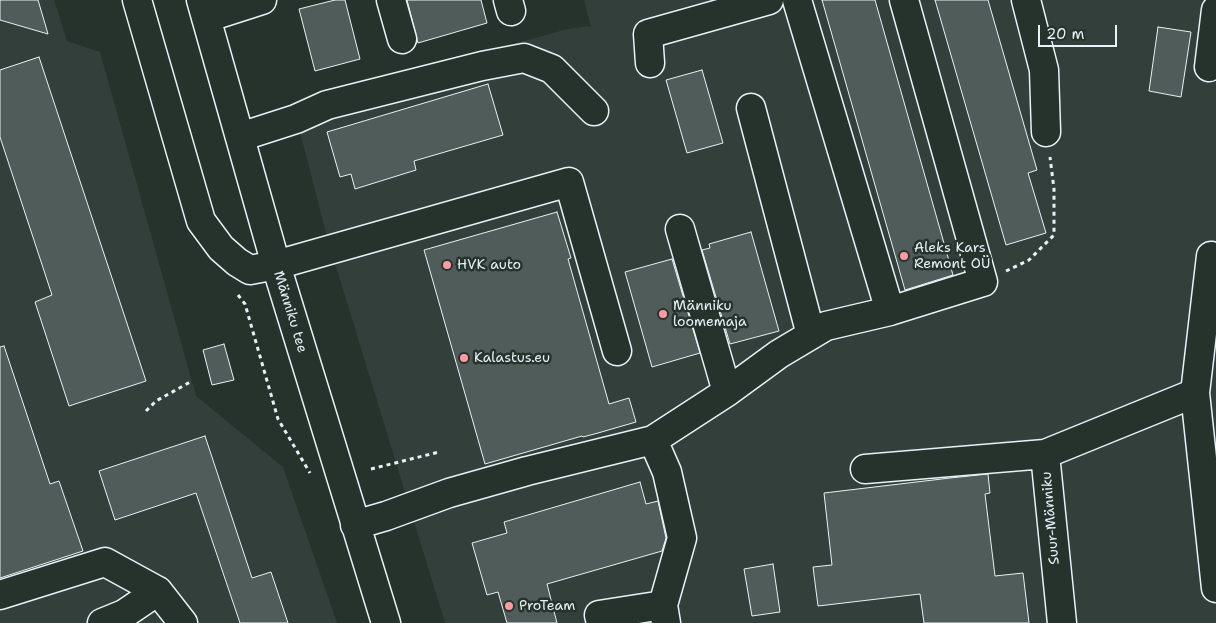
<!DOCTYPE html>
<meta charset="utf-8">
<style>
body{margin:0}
#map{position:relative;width:1216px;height:623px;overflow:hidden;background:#26332d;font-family:"Shantell Sans",sans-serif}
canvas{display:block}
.scale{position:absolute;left:1038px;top:25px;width:79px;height:22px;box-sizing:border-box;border:2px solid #e8f1f8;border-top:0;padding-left:6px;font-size:15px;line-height:18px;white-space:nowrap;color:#e8f1f8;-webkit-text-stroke:4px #26332d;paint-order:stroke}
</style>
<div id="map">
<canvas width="1216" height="623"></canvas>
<div class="scale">20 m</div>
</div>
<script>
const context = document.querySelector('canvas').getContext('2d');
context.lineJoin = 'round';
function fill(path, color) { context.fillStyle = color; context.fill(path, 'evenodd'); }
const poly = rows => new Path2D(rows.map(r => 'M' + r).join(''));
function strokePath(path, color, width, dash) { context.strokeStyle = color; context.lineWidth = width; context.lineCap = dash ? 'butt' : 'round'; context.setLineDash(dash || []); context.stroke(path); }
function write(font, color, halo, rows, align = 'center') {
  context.font = font + ' "Shantell Sans",sans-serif'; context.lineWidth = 5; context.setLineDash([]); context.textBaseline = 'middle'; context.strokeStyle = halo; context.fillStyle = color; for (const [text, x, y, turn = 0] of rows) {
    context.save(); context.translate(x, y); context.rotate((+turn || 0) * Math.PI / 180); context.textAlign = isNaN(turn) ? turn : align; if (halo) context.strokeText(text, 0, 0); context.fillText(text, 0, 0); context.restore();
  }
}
const built = poly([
 [0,0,54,0,67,41,100,52,196,396,283,467,337,623,0,623],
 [584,0,1216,0,1216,623,445,623,327,237,293,104,568,29,591,26]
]);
const building = poly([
 [0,0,38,0,48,34,0,20,0,0],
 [335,0,345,0,360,59,315,71,299,9,335,0],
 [407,0,481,0,487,23,418,43,407,0],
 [822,0,875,0,953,275,905,290,822,0],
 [935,0,988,0,1037,170,1028,173,1046,233,1006,245,935,0],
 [1158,27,1191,32,1181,97,1149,91,1158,27],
 [39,57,146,381,69,406,35,302,52,295,0,137,0,70,39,57],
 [702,70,723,143,687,153,666,80,702,70],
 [488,84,503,135,414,161,416,170,355,189,351,174,340,177,327,132,488,84],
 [557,212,571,258,568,259,609,404,629,398,636,422,598,433,583,437,582,436,485,464,424,250,557,212],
 [751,232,779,331,730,344,702,250,710,248,709,244,751,232],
 [672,259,700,353,652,367,625,272,672,259],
 [224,344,234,380,212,385,203,350,224,344],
 [4,346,50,484,59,481,83,551,0,578,0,347,4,346],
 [205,436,252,578,271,572,288,623,240,623,196,493,115,520,99,471,205,436],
 [988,474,990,493,985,494,995,576,1023,573,1029,623,924,623,920,594,818,606,813,567,832,565,824,493,950,478,988,474],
 [640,482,646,504,658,501,666,538,662,551,547,584,557,623,507,623,498,592,487,595,472,543,507,533,504,522,640,482],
 [773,564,780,612,752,616,744,569,773,564]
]);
const path = poly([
 [1006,271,1029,260,1054,235,1054,189,1050,157],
 [238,295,245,304,278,419,310,473],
 [146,411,156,401,192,381],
 [371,469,439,452]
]);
const minor = poly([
 [137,0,201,221,221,248,237,262,250,270,276,265,569,182,617,351],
 [201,0,276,265,386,623],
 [391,0,402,39],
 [508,0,511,11],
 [1026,0,1044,70,1046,132],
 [206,18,262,0],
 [650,63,648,34,769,0],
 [1209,67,1216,10],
 [751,108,811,335],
 [240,137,296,119,327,105,482,66,524,58,552,69,594,111],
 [680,229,727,392],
 [1211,256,1195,393,1216,588],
 [890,311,983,282,904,0],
 [653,440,667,472,682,538,663,605,666,623],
 [865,469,1045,454],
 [355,525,386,516,449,493,527,471,653,440,727,392,779,354,826,326,890,311,797,0],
 [0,595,105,562,158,591,183,623],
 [102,623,124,614,158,591],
 [601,623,599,615,663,605],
 [1062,623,1045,454,1195,393]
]);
const markers = [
 [904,256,5,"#ff9aa2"],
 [447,265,5,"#ff9aa2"],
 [663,314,5,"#ff9aa2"],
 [464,358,5,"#ff9aa2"],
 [509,606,5,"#ff9aa2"]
];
const poiNames = [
 ["Aleks Kars",914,248],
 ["Remont OÜ",914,264],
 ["HVK auto",457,265],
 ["Männiku",673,306],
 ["loomemaja",673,322],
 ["Kalastus.eu",474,358],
 ["ProTeam",519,606]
];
const streetNames = [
 ["Männiku tee",290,312,73],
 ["Suur-Männiku",1051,518,-95]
];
fill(built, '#333f3a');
fill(building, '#505c59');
strokePath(building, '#e8f1f8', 1);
strokePath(minor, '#e8f1f8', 31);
strokePath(path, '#e8f1f8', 3, [4, 4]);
strokePath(minor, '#26332d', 28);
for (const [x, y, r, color] of markers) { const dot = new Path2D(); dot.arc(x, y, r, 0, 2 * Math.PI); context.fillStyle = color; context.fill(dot); strokePath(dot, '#26332d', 2); }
write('14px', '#e8f1f8', '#26332d', poiNames, 'left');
write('14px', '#e8f1f8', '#26332d', streetNames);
</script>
